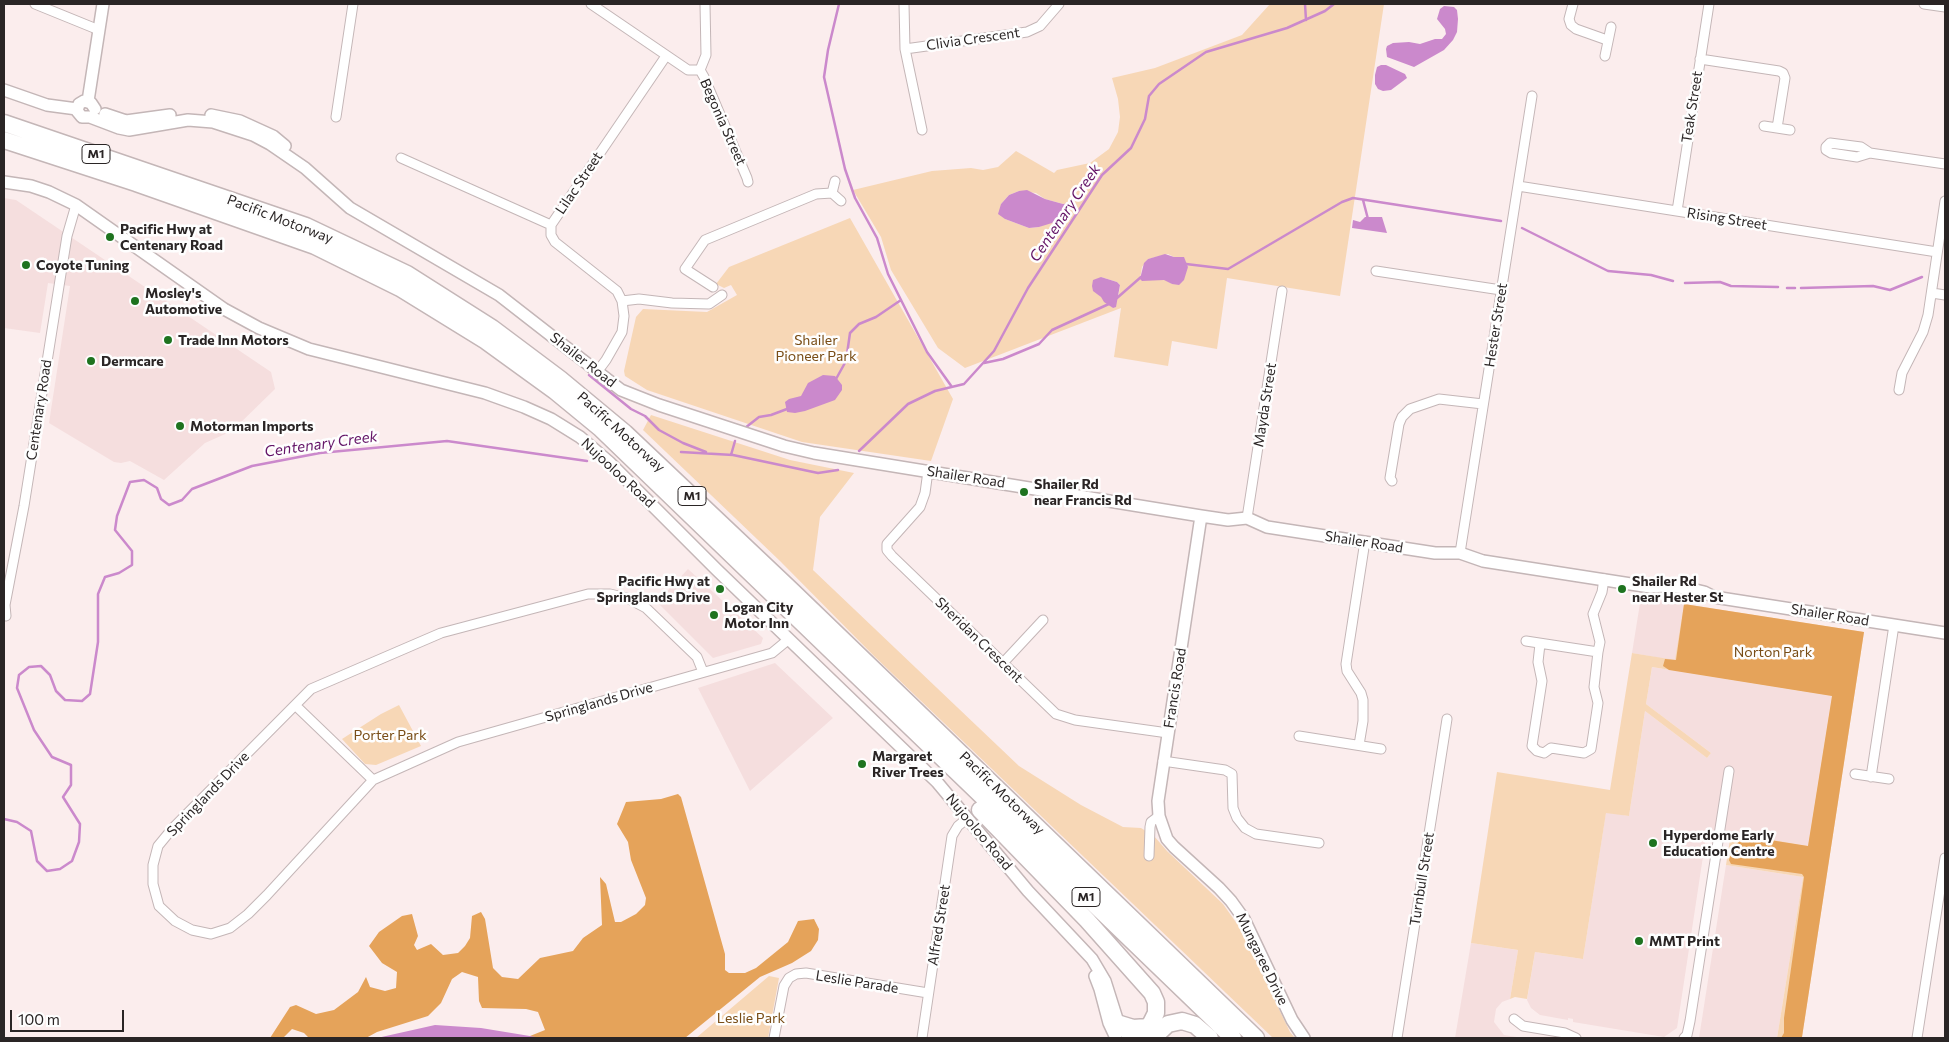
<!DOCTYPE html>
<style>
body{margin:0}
#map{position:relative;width:1949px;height:1042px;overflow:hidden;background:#fbeded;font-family:Commissioner,sans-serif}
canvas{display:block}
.frame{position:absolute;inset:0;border:5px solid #2a2525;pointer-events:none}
.scale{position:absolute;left:10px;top:1010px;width:114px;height:22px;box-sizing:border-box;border:2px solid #2a2525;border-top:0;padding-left:6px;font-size:15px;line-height:18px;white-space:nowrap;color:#2a2525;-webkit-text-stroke:4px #fefefe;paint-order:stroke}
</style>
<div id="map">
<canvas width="1949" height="1042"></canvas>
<div class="frame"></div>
<div class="scale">100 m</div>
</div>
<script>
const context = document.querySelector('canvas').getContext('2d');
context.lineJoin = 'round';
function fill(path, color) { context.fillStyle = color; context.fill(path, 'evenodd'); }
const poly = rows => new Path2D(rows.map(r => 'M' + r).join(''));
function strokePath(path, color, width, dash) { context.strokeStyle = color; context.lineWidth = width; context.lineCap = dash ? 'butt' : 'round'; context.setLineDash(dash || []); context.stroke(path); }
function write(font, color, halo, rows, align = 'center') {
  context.font = font + ' Commissioner,sans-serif'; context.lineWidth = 5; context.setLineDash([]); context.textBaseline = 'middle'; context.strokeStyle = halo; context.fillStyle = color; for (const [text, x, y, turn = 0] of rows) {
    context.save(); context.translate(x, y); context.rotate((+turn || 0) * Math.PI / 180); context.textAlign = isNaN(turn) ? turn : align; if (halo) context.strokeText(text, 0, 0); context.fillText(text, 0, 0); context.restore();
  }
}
const built = poly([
 [4,198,16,200,271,372,275,389,232,431,205,443,164,480,130,461,121,463,114,462,49,423,70,286,48,283,40,333,4,328],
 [688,569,763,638,761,644,713,658,657,602],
 [1641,597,1684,604,1676,661,1632,653],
 [775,663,833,718,750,791,698,688],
 [1652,667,1832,696,1808,846,1707,830,1677,1028,1664,1037,1573,1022,1573,1019,1568,1018,1568,1020,1540,1015,1531,1008,1527,1000,1535,952,1583,959,1606,812,1629,816,1645,711,1707,758,1711,753,1646,704],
 [1726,865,1803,877,1777,1038,1699,1038],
 [1471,943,1518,950,1510,999,1502,1002,1496,1009,1494,1022,1504,1035,1523,1038,1455,1038]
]);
const green = poly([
 [1270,4,1384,4,1340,296,1227,278,1217,349,1172,341,1168,366,1114,357,1121,308,965,368,938,348,891,270,881,237,853,190,932,171,971,168,983,170,998,167,1016,151,1054,173,1057,170,1090,163,1109,149,1118,132,1120,117,1118,99,1112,78,1155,68,1242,35],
 [1019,191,1036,193,1045,199,1063,204,1071,203,1060,216,1039,227,1029,228,1005,219,1001,204,1009,195],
 [1168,254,1174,257,1183,257,1188,267,1172,284,1164,279,1140,279,1142,267,1148,259],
 [1101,277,1117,282,1120,285,1119,293,1113,308,1096,292],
 [850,218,953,399,931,461,802,442,647,390,625,376,624,371,636,317,643,309,707,312,737,295,731,285,724,288,716,284,729,267],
 [651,415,790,460,854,473,820,517,813,570,1019,766,1081,805,1123,827,1141,828,1154,836,1167,851,1223,904,1240,928,1290,1032,1295,1038,1273,1038,874,656,780,561,643,430],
 [1684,604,1864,632,1802,1037,1805,1038,1777,1038,1803,877,1726,865,1731,833,1808,846,1832,696,1652,667,1646,704,1711,753,1707,758,1645,711,1629,816,1606,813,1583,959,1535,952,1527,999,1515,997,1510,999,1518,950,1471,943,1497,772,1610,790,1632,653,1675,660],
 [399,705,421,746,376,765,365,764,342,739,381,714],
 [769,976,779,978,768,1038,696,1038]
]);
const forest = poly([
 [1684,604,1864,632,1802,1037,1805,1038,1781,1038,1784,1033,1784,1018,1804,877,1802,874,1731,864,1729,860,1731,853,1736,851,1736,844,1745,837,1751,837,1808,846,1832,696,1669,670,1663,666,1665,659,1676,660],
 [678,794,681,797,725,954,725,970,729,973,745,973,756,968,788,942,798,921,814,919,819,929,818,940,811,951,792,963,760,977,685,1038,525,1038,545,1030,538,1012,526,1009,482,1008,479,1001,478,977,462,972,452,979,441,1003,428,1016,377,1032,366,1038,309,1038,304,1033,292,1029,283,1038,270,1038,290,1007,296,1005,316,1014,334,1010,358,992,366,977,370,987,385,991,396,988,397,972,382,963,369,946,379,932,402,916,412,914,418,936,414,945,417,950,431,944,443,955,458,953,465,946,470,938,472,916,481,912,485,919,493,968,502,977,518,979,540,958,573,951,583,938,602,925,600,877,606,884,615,922,621,922,636,914,645,905,646,898,631,860,628,842,617,824,626,802,661,799]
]);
const water = poly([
 [1444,6,1454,7,1457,10,1458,19,1457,32,1453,40,1444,50,1414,67,1387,57,1386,49,1387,46,1393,43,1409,42,1420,44,1435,39,1442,39,1446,34,1445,29,1437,19,1440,9],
 [1381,65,1386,65,1405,74,1407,78,1391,90,1383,91,1378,89,1375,84,1375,75,1377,67],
 [1027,190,1045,199,1063,204,1072,203,1071,205,1058,220,1052,223,1039,227,1029,228,1005,219,998,214,1001,204,1009,195,1019,191],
 [1365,217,1382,217,1387,233,1352,228,1353,220,1360,222],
 [1165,254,1174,257,1184,257,1188,267,1184,280,1179,285,1172,284,1164,280,1142,281,1140,279,1144,263,1148,259],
 [1101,277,1117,282,1120,285,1116,307,1113,308,1104,302,1101,297,1093,291,1092,286,1093,280],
 [823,375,835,376,842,385,842,390,835,400,805,411,795,413,787,412,785,402,789,399,801,396,808,383],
 [435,1025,481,1028,542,1038,377,1038]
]);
const stream = poly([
 [839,4,828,50,824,77,845,169,855,198,877,238,888,274,927,352,952,387],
 [1305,4,1306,20],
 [1363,200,1368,219],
 [1522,228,1608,271,1651,275,1673,281],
 [1186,264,1228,269,1342,202,1353,198,1501,221],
 [1685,283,1720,282,1731,286,1778,287],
 [1787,288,1795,288],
 [1801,288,1873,286,1890,290,1922,277],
 [1117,298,1141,277],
 [984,363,1003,359,1039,344,1052,330,1111,303],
 [589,375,631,409,645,416,659,430,683,443,706,452],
 [836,379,846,361,850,333,859,324,876,317,901,300],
 [745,428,759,417,771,415,787,409],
 [859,451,908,404,935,391,964,384,994,351,1028,288,1102,175,1131,148,1145,119,1149,96,1159,84,1206,52,1287,28,1325,11,1334,4],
 [681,452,733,455,818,473,838,470],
 [731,455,735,441],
 [4,819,17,822,31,831,37,861,47,871,60,869,72,861,79,842,80,824,63,797,71,785,71,765,52,757,34,730,17,688,19,675,29,667,41,666,50,675,56,691,65,700,82,701,90,694,98,642,98,594,105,577,119,573,132,565,132,551,115,530,117,516,130,482,144,480,157,488,161,499,169,505,182,500,192,489,252,466,320,453,447,441,587,461]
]);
const minor = poly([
 [35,4,99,30],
 [591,4,688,70,700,70],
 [705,4,706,55,700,70,704,77,747,178,748,182],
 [904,4,905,49,922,130],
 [1573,4,1569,19,1571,25,1576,29,1607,40],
 [1924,4,1945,7],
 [905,49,1027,32,1040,26,1059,4],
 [1605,56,1611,27],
 [1700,59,1779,71,1783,73,1785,78,1777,128],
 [336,117,353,4],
 [1764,126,1790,130],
 [1870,153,1857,157,1831,153,1826,150,1826,147,1830,143,1861,147,1870,153,1945,164],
 [401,158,551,225],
 [835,181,832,193,841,201],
 [1518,186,1937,252],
 [1677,211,1709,4],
 [551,225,666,56],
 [551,225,551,235,555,242,617,291,622,301,624,316,622,332,606,360,597,372],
 [1376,271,1501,290],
 [713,287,685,269,705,240,816,194,832,193],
 [1932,293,1945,295],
 [622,301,639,299,672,303,709,304,722,295],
 [1899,390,1902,373,1923,332,1928,315,1945,201],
 [928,471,925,493,920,507,887,544,887,550,892,556,1056,714,1075,720,1168,733],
 [1392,481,1390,478,1399,424,1402,417,1410,409,1439,399,1483,404],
 [1247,518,1282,291],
 [1460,553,1532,96],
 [6,616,5,605,24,506,67,236,76,205],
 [1526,641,1598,652,1594,687,1598,703,1591,749,1584,753,1551,748,1544,753,1537,751,1532,746,1542,681,1538,662,1540,644],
 [1598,652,1600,642,1593,614,1602,592,1604,579],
 [1003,663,1043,620],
 [703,672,697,657,646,608,627,598,610,594,588,594,441,633,311,689,172,829,158,846,153,865,153,884,159,906,175,921,192,930,211,934,230,928,248,914,267,895,373,780,458,742,772,653,789,639],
 [295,705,373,780],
 [1299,736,1381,749],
 [1359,745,1363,721,1363,700,1361,693,1347,671,1346,664,1365,541],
 [1163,761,1225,770,1232,774,1233,808,1237,818,1245,828,1256,834,1319,843],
 [1855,774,1889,779],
 [1871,777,1894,625],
 [1149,856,1150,827,1151,822,1159,816],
 [1514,1019,1523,1026,1565,1033,1576,1038],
 [774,1038,784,986,789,978,796,974,806,973,928,993],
 [922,1038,952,836,958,826,968,818],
 [1397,1038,1447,719],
 [1684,1038,1687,1035,1690,1021,1729,771],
 [1917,1038,1945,858]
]);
const tertiary = poly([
 [4,90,47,105,77,109],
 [88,101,103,4],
 [95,109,91,103,84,101,79,104,77,111,82,117,90,117,119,128,129,130,188,120,213,122,253,135,270,144,305,168,350,208,499,295,621,390,659,405,784,446,814,453,1201,516,1228,520,1247,518,1267,527,1435,553,1460,553,1483,561,1650,587,1665,586,1687,588,1704,592,1714,597,1945,633],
 [105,114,126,121,170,115],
 [211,115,240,121,273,136,285,146],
 [4,182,31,186,49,192,76,205,224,309,259,328,309,349,485,393,524,407,551,419,580,437,609,462,717,570,937,782,1028,891,1092,959,1105,981,1117,1019,1129,1038],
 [1201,516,1158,801,1159,816,1167,839,1174,847,1219,888,1231,901,1244,919,1292,1020,1304,1038],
 [1095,976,1100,989,1109,1023,1116,1038]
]);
const motorway = poly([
 [4,123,306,226,407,274,492,328,560,379,625,433,791,590,1256,1038],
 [4,140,136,183,315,246,400,288,486,341,555,391,600,428,1233,1038],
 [980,810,1087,920,1152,993,1156,1002,1156,1013,1151,1023,1138,1038],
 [1120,1024,1133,1028,1148,1027],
 [1153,1038,1168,1024,1182,1021,1195,1025,1210,1038]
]);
const markers = [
 [110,237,5,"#1e731f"],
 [26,265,5,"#1e731f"],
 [135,301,5,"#1e731f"],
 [168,340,5,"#1e731f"],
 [91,361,5,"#1e731f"],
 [180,426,5,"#1e731f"],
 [1024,492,5,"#1e731f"],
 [720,589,5,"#1e731f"],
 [1622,589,5,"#1e731f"],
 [714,615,5,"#1e731f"],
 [862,764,5,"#1e731f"],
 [1653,843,5,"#1e731f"],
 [1639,941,5,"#1e731f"]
];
const shields = [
 [96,154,28],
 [692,496,28],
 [1086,897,28]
];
const shieldNames = [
 ["M1",96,154],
 ["M1",692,496],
 ["M1",1086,897]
];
const streetNames = [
 ["Clivia Crescent",973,39,-8],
 ["Teak Street",1692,107,-81],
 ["Begonia Street",723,122,66],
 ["Lilac Street",579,183,-56],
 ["Pacific Motorway",280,219,21],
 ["Rising Street",1727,219,9],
 ["Hester Street",1496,325,-81],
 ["Shailer Road",583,360,38],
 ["Mayda Street",1265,405,-81],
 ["Centenary Road",39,410,-81],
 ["Pacific Motorway",621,432,42],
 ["Nujooloo Road",618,473,43],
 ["Shailer Road",966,477,9],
 ["Shailer Road",1364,542,9],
 ["Shailer Road",1830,615,9],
 ["Sheridan Crescent",979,640,44],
 ["Francis Road",1175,688,-81],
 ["Springlands Drive",599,702,-16],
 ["Pacific Motorway",1002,793,44],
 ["Springlands Drive",208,794,-46],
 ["Nujooloo Road",979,832,50],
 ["Turnbull Street",1422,879,-81],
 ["Alfred Street",939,925,-81],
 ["Mungaree Drive",1262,959,64],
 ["Leslie Parade",857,982,9]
];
const poiNames = [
 ["Pacific Hwy at",120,229],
 ["Centenary Road",120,245],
 ["Coyote Tuning",36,265],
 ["Mosley's",145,293],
 ["Automotive",145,309],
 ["Trade Inn Motors",178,340],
 ["Dermcare",101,361],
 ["Motorman Imports",190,426],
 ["Shailer Rd",1034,484],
 ["near Francis Rd",1034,500],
 ["Pacific Hwy at",710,581,"right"],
 ["Springlands Drive",710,597,"right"],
 ["Shailer Rd",1632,581],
 ["near Hester St",1632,597],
 ["Logan City",724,607],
 ["Motor Inn",724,623],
 ["Margaret",872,756],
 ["River Trees",872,772],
 ["Hyperdome Early",1663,835],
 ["Education Centre",1663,851],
 ["MMT Print",1649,941]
];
const parkNames = [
 ["Shailer",816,340],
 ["Pioneer Park",816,356],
 ["Norton Park",1773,652],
 ["Porter Park",390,735],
 ["Leslie Park",751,1018]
];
const waterNames = [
 ["Centenary Creek",1065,213,-56],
 ["Centenary Creek",321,444,-8]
];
fill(built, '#f5dede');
fill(green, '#f7d7b6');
fill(forest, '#e5a35a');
fill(water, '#cb89cc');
strokePath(stream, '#cb89cc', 2.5);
strokePath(minor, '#c4b6b7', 11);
strokePath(tertiary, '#c4b6b7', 14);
strokePath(motorway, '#c4b6b7', 19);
strokePath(minor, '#fff', 9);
strokePath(tertiary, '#fff', 11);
strokePath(motorway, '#fff', 16);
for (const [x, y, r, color] of markers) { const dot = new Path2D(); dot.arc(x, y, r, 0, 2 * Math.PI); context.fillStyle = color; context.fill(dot); strokePath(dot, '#fefefe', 2); }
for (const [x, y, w] of shields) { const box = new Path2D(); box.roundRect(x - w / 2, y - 9.5, w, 19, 4); context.fillStyle = '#fefefe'; context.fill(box); strokePath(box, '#2a2525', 1); }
write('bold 12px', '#2a2525', null, shieldNames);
write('14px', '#2a2525', '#fefefe', streetNames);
write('bold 14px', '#2a2525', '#fefefe', poiNames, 'left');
write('14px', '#794d16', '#fefefe', parkNames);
write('italic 15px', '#641467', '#fefefe', waterNames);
</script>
